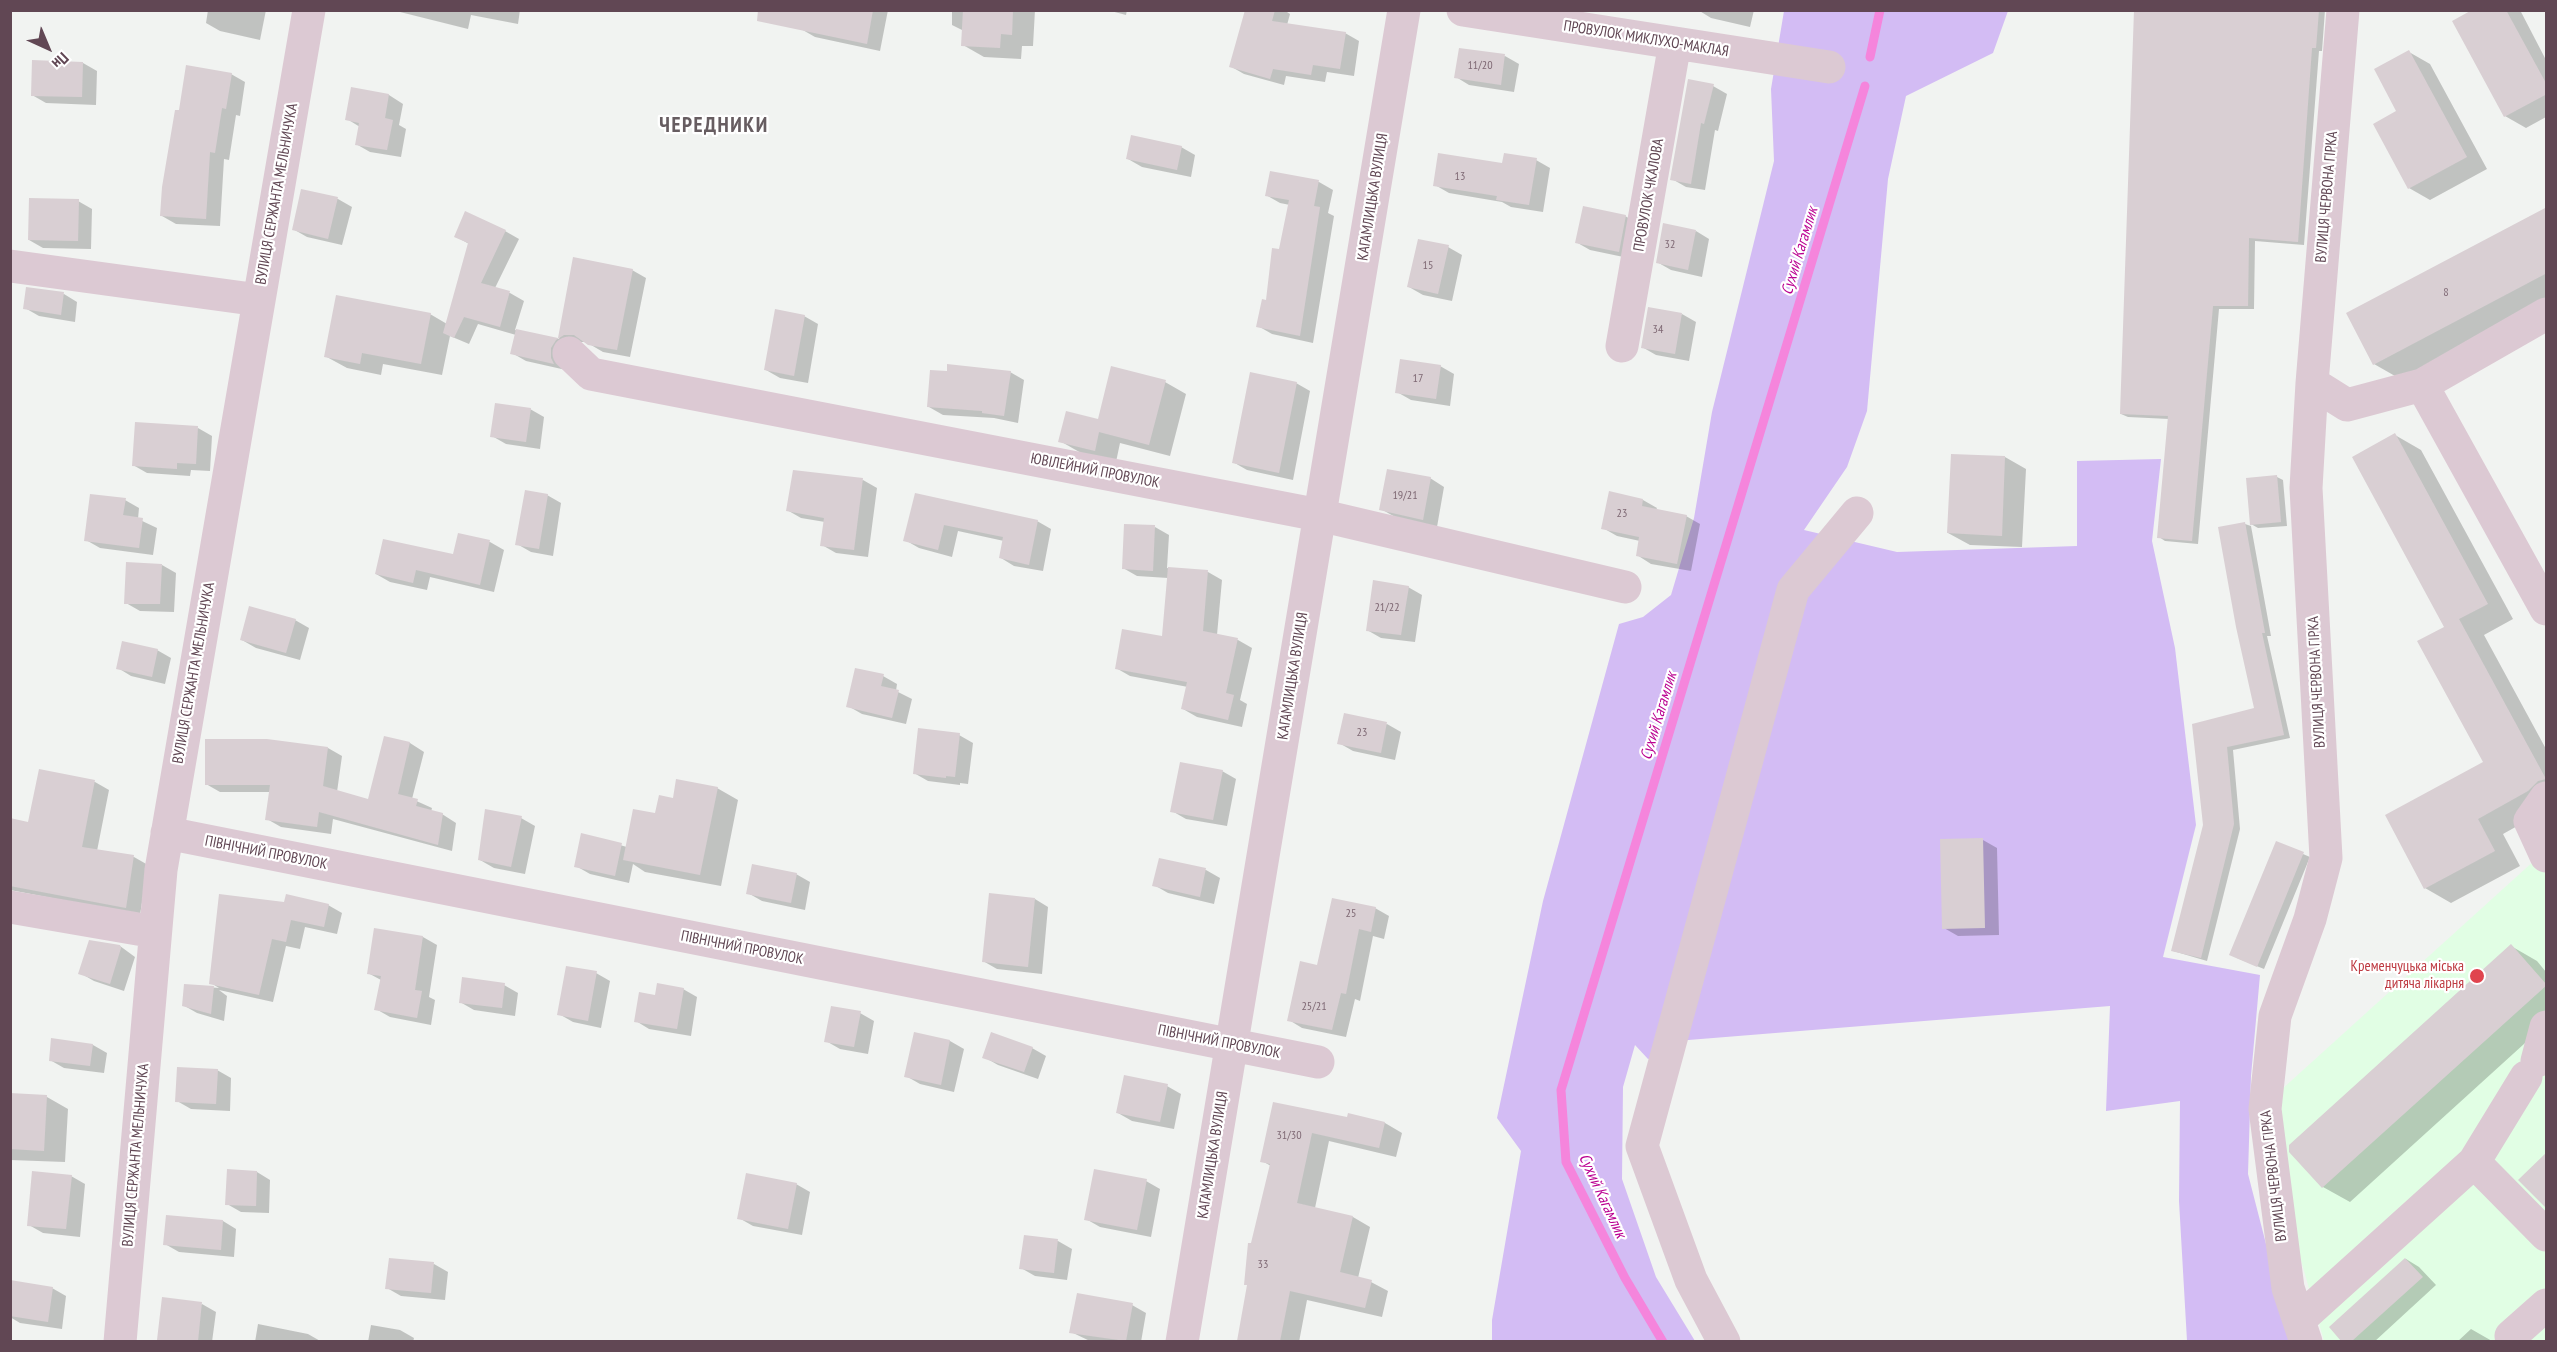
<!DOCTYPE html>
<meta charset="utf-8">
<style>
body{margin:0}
#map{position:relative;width:2557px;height:1352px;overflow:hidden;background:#f1f3f1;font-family:"PT Sans Narrow",sans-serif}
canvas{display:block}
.frame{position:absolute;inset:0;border:12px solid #614754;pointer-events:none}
.north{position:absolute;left:18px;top:18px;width:60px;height:60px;-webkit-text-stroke:4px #fff;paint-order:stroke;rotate:136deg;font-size:16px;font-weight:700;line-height:24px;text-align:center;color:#614754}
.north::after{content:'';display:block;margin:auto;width:21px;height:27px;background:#614754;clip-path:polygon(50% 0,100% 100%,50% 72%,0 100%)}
</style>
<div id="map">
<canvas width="2557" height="1352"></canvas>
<div class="frame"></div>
<div class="north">Пн</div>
</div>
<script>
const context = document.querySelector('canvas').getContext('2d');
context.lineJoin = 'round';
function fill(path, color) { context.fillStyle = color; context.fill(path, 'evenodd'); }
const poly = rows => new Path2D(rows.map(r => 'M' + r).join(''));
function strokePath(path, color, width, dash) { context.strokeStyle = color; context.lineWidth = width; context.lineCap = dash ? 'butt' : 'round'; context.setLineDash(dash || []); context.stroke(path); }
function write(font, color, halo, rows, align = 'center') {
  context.font = font + ' "PT Sans Narrow",sans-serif'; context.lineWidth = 4.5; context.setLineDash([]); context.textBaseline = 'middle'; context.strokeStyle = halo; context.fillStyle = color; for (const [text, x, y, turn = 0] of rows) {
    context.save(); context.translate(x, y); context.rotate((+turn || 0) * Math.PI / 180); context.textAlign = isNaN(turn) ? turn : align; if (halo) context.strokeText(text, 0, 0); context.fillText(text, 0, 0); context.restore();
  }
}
const medical = poly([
 [2546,850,2546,1341,2324,1341,2277,1176,2270,1100]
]);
const green = poly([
 [1784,11,2008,11,1993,53,1906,96,1888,179,1867,411,1847,467,1804,530,1897,552,2077,546,2077,461,2161,459,2152,541,2175,648,2196,825,2163,957,2260,975,2251,1076,2248,1174,2291,1341,2187,1341,2179,1201,2180,1101,2106,1111,2110,1006,1676,1041,1665,1053,1648,1059,1635,1045,1623,1087,1622,1179,1656,1277,1695,1341,1492,1342,1492,1320,1521,1151,1497,1118,1543,901,1619,624,1643,617,1671,595,1694,518,1712,412,1774,161,1771,89]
]);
const shadow = poly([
 [208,10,266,10,260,40,220,31,206,23],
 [392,10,520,10,518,24,471,15,468,29],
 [805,10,888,10,880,51,815,37,801,29],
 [952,10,1035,10,1033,46,1022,46,1021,59,984,57,963,45,964,31,952,25],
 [1107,10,1127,10,1126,15],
 [1246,10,1284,10,1290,14,1287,25,1345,33,1359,41,1354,76,1327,72,1325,82,1286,76,1284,85,1244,74,1230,66],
 [1698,10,1754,10,1750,27,1711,18],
 [2135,10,2325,10,2322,51,2319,51,2304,245,2255,241,2254,309,2219,309,2198,544,2165,541,2159,537,2169,419,2128,417,2121,414],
 [2475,10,2520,10,2546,60,2546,117,2526,128,2505,116],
 [2409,52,2430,64,2487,169,2430,200,2409,188,2398,111],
 [1505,56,1519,64,1514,92,1469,85,1456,77],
 [83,63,97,71,96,105,46,103,32,95],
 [231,74,245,82,240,116,236,115,229,160,224,159,220,226,176,224,162,216,180,112],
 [1713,86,1727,94,1718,131,1715,130,1705,190,1686,187,1672,179],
 [353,89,389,95,403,104,399,125,406,129,401,157,370,152,356,144,360,127,347,119],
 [1181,147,1195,155,1191,177,1142,167,1128,159],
 [1536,160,1550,168,1543,212,1511,207,1502,202,1449,193,1435,185,1503,165],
 [1271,173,1319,182,1333,190,1328,213,1334,216,1313,343,1272,334,1258,326,1267,302,1290,205,1280,203,1266,195],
 [302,191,338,199,352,207,342,245,307,237,293,229],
 [78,201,92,209,91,249,43,248,29,240],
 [2546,209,2546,304,2402,380,2374,364],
 [1625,216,1639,224,1633,259,1590,250,1576,242],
 [505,231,519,239,495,288,510,293,524,301,515,330,559,339,574,259,632,270,646,278,630,357,603,352,586,342,579,342,566,370,526,361,512,353,516,335,478,324,469,344,450,336,442,375,383,364,381,375,347,368,325,356,430,314,447,324,469,244,455,236],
 [1696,231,1709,239,1702,277,1671,270,1657,262],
 [1448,247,1462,255,1452,301,1423,295,1409,287],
 [64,294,77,302,75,322,39,316,25,308],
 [1682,314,1696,322,1689,361,1656,355,1642,347],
 [804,316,818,324,808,383,780,378,766,370],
 [1440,366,1454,374,1450,406,1411,400,1397,392],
 [948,372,1010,372,1024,380,1018,423,994,418,943,415,929,407],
 [1165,382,1186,394,1170,456,1120,443,1116,462,1081,453,1060,441],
 [1296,383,1310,391,1293,480,1247,470,1233,462],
 [530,409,544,417,540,449,506,444,492,436],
 [198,428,212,436,210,471,191,470,190,476,147,473,133,465],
 [2395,435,2421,450,2513,619,2484,635,2546,749,2546,810,2503,834,2520,866,2451,903,2425,888,2485,763],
 [2005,457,2026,469,2022,547,1970,545,1948,533],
 [2277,477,2283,480,2287,526,2258,528,2251,524],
 [1430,478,1444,487,1437,527,1395,517,1381,509],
 [863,480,877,488,868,557,836,553,822,545,825,522,801,518,787,510],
 [1610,493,1643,500,1657,508,1656,510,1686,516,1700,524,1691,571,1651,564,1637,555,1640,541,1617,536,1603,528],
 [547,495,561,503,553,556,531,552,517,544],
 [916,495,1037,521,1051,529,1043,571,1014,566,1001,558,1004,541,958,531,952,557,919,548,905,540],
 [125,500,139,508,138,519,157,528,153,555,100,548,86,540],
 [2245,524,2251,526,2271,636,2267,636,2290,738,2233,750,2240,829,2207,961,2173,951,2205,825,2194,725,2256,709],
 [1155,527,1169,535,1167,568,1208,572,1222,580,1217,635,1238,640,1252,648,1240,700,1247,704,1242,727,1197,717,1183,709,1188,687,1130,676,1116,668,1164,638,1168,578,1137,576,1123,568],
 [459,535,490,542,504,550,494,592,430,577,427,590,390,582,376,574,454,556],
 [162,565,176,573,174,612,140,611,126,603],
 [1408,587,1422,595,1415,642,1381,638,1367,630],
 [295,620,309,628,300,660,256,648,242,640],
 [157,650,171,658,165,684,131,676,118,668],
 [883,676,897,684,896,691,912,699,906,724,862,714,848,706],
 [1387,724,1401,732,1395,760,1353,751,1339,743],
 [959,735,973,743,968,784,960,783,960,785,928,781,914,773],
 [385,737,410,743,424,752,412,799,432,808,431,812,442,814,456,823,452,851,333,819,331,834,281,827,267,819,271,792,220,792,206,784,328,748,342,756,337,792,369,801],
 [40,771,95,782,109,790,97,851,134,857,148,865,140,915,10,890,10,825,30,824],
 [1222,771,1236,779,1227,826,1186,819,1172,811],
 [717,788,738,800,721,886,645,872,633,864,629,883,590,874,576,866,583,835,627,847,656,815,674,800],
 [521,818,535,826,525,874,494,868,480,860],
 [1983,840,1997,848,1999,935,1958,936,1944,928],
 [2277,843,2310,857,2264,969,2237,958],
 [1160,860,1206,870,1220,878,1214,904,1168,893,1154,885],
 [796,874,810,882,805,910,762,901,748,893],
 [1035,899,1048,907,1042,974,997,969,983,961],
 [285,904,328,905,342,913,337,934,305,927,300,949,286,946,273,1002,219,990,227,996,224,1021,197,1013,183,1005,185,985,219,988,211,983],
 [1375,908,1389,916,1384,939,1373,936,1360,1001,1355,999,1346,1037,1302,1028,1289,1020,1318,967],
 [375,930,423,937,437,945,429,997,435,1000,431,1025,390,1017,376,1009,381,980,368,973],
 [120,946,135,957,124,991,94,981,80,973],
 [2511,946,2537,961,2546,972,2546,1024,2350,1202,2323,1187,2291,1152],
 [596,973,610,981,601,1028,573,1022,559,1014],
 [504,985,518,993,515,1016,474,1010,460,1002],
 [683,989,697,997,691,1036,649,1029,636,1021,656,996],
 [860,1013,874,1021,868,1054,840,1049,826,1041],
 [915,1034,950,1041,964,1049,954,1092,920,1084,906,1076],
 [53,1040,93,1045,107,1053,104,1073,64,1068,50,1060],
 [1032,1048,1046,1056,1038,1079,998,1065,984,1057],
 [217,1070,231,1078,230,1111,191,1109,177,1101],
 [1167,1086,1181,1094,1174,1129,1132,1121,1118,1113],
 [10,1095,47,1097,68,1109,65,1162,10,1160],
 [1274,1103,1348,1119,1349,1115,1385,1123,1402,1133,1396,1157,1329,1141,1315,1208,1353,1217,1370,1227,1358,1278,1371,1282,1388,1291,1382,1317,1307,1300,1299,1342,1238,1342,1249,1286,1252,1245,1271,1166,1262,1161],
 [257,1172,270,1180,269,1213,241,1212,227,1204],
 [71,1176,85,1184,80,1237,43,1233,29,1225],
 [1146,1181,1160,1189,1151,1237,1100,1227,1086,1219],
 [796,1184,810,1192,802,1235,753,1226,739,1218],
 [223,1221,236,1229,234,1257,179,1252,165,1244],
 [1025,1236,1058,1241,1072,1249,1067,1280,1035,1276,1021,1268],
 [2406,1259,2419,1267,2436,1285,2374,1342,2343,1342,2331,1328],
 [434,1264,448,1272,445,1300,401,1296,387,1288],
 [10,1287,52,1288,66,1296,62,1329,20,1323,10,1317],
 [202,1304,216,1312,212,1342,163,1342,158,1339],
 [1132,1305,1146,1313,1141,1342,1092,1342,1071,1332],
 [258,1324,308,1334,322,1342,255,1342],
 [371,1325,400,1330,414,1338,413,1342,368,1342],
 [2471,1329,2492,1341,2493,1342,2457,1342]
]);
const stream = poly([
 [1870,57,1880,10],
 [1663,1342,1625,1278,1566,1162,1561,1090,1865,86]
]);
const building = poly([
 [758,10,873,10,867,44,757,21],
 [963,10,1013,10,1012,35,1001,34,1000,48,961,46],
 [1245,10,1275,10,1272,21,1346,32,1340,69,1313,65,1311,75,1273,69,1270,79,1229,67],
 [2134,10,2319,10,2316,48,2312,48,2298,242,2249,238,2248,306,2213,306,2192,541,2157,538,2168,416,2120,414],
 [2472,10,2506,10,2547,85,2547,94,2504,117,2452,21],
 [1459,48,1505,54,1501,85,1454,78],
 [2409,50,2467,157,2408,189,2373,124,2396,111,2374,69],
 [32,60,83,62,82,97,31,96],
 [186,65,232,73,226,109,222,108,215,153,210,152,206,219,160,216,162,187,175,110,179,110],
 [1688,79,1714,84,1704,124,1701,123,1691,184,1670,180],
 [351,87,389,94,385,118,393,120,387,150,355,145,359,123,345,120],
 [1131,135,1182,146,1177,170,1126,159],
 [1438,153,1502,163,1504,153,1537,158,1529,205,1496,200,1497,196,1433,186],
 [1270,171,1319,180,1314,206,1320,207,1300,336,1256,327,1262,299,1266,300,1272,248,1279,249,1289,200,1265,196],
 [301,189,338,197,328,239,292,230],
 [29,198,79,199,78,241,28,240],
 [1583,206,1626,215,1619,252,1575,243],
 [2547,207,2547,273,2373,365,2346,313],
 [465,211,506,230,481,283,510,291,500,327,464,317,454,338,443,333,468,243,454,237],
 [1663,223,1696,230,1688,270,1656,263],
 [1418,239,1449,245,1438,294,1407,287],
 [573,257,633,269,617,350,588,345,574,335,564,335,556,340,551,348,551,358,554,364,510,354,516,329,558,338],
 [26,287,64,292,61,315,23,309],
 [336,295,431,313,421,364,362,353,360,364,324,357],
 [1648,307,1682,313,1675,354,1641,348],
 [775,309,805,315,794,376,764,370],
 [1400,359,1441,365,1436,399,1395,393],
 [947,364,1011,371,1004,416,982,413,982,411,927,407,930,370,947,371],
 [1111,366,1166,380,1149,445,1099,432,1095,451,1058,442,1066,411,1098,419],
 [1250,372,1297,382,1279,473,1232,463],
 [495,403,531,408,526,442,490,437],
 [135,422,198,426,196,464,177,463,177,469,132,466],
 [2395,433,2488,604,2459,619,2546,779,2538,781,2528,791,2478,819,2495,851,2424,889,2385,815,2483,762,2417,641,2444,627,2352,457],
 [1951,454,2005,456,2002,536,1947,533],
 [1387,469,1431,477,1423,520,1379,510],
 [793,470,863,478,854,550,820,546,824,518,786,511],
 [2277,475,2281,522,2250,525,2246,478],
 [525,490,548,494,539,549,515,545],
 [1609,491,1643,499,1642,506,1687,515,1677,564,1636,556,1639,537,1601,529],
 [915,493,1038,520,1029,565,999,558,1003,537,944,525,938,550,903,541],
 [90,494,126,498,123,515,143,518,139,548,84,541],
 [2245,522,2265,633,2262,633,2284,735,2227,747,2234,824,2201,958,2171,951,2203,825,2192,724,2254,708,2236,627,2218,527],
 [1124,524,1155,525,1153,571,1122,569],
 [458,533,490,540,480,585,416,570,413,583,375,574,383,539,453,554],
 [126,562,162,564,160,604,124,604],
 [1168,567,1208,570,1203,631,1238,638,1226,693,1234,695,1228,720,1181,709,1187,682,1115,669,1122,629,1162,636],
 [1373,580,1409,586,1401,635,1366,631],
 [249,606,296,619,286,653,240,640],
 [122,641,158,649,152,677,116,669],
 [855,668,884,674,881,686,899,690,892,718,846,707],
 [1344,713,1387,722,1381,753,1337,744],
 [918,728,960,733,955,777,946,776,946,778,913,774],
 [384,736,410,742,398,794,418,799,416,806,443,813,438,845,319,812,317,827,265,820,270,785,205,785,205,739,267,739,328,747,323,786,368,799],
 [1180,762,1223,770,1213,820,1170,812],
 [39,769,95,780,82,847,134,855,126,908,10,886,10,818,28,822],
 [676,779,718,787,700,875,623,860,633,809,655,813,659,795,673,798],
 [485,809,522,816,511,867,478,860],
 [581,833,622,843,615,876,574,867],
 [1983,838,1985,928,1942,929,1940,839],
 [2276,841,2304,852,2257,967,2229,955],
 [1159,858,1206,868,1200,897,1152,886],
 [752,864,797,873,791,903,746,894],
 [989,893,1035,898,1028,967,982,962],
 [219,894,284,902,286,894,329,904,324,927,291,920,286,942,272,939,259,995,209,984],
 [1332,898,1376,907,1371,932,1359,929,1346,994,1341,993,1332,1030,1287,1021,1300,961,1317,965],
 [374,928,423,936,415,990,422,991,417,1018,374,1010,381,976,367,974],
 [89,940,120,945,121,948,110,984,78,974],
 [2511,944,2547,985,2322,1188,2289,1152,2289,1145],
 [566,966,597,971,588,1021,557,1015],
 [462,977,505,983,502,1008,459,1003],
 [657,983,684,988,677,1029,634,1022,639,992,655,995],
 [184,984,214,986,211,1014,182,1006],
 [831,1006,861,1011,854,1047,824,1042],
 [914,1032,950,1040,941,1085,904,1077],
 [991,1032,1033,1047,1024,1072,982,1058],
 [51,1038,93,1044,90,1066,49,1061],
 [177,1067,218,1069,216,1104,175,1102],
 [1124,1075,1168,1084,1160,1122,1116,1113],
 [10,1093,47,1095,44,1151,10,1149],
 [1273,1102,1347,1117,1348,1113,1385,1122,1379,1148,1312,1133,1297,1203,1353,1216,1340,1272,1372,1280,1365,1308,1290,1291,1280,1341,1237,1341,1247,1285,1244,1285,1248,1243,1251,1243,1270,1164,1260,1162],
 [2547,1152,2547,1209,2518,1180],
 [227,1169,257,1171,256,1206,225,1205],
 [1094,1169,1147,1179,1137,1230,1084,1220],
 [32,1171,72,1175,66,1229,27,1226],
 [746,1173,797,1183,788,1229,737,1219],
 [166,1215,223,1220,221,1250,163,1245],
 [1024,1235,1058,1239,1054,1273,1019,1269],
 [389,1258,434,1262,431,1293,385,1289],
 [2405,1258,2423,1277,2352,1341,2341,1341,2329,1327],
 [10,1280,53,1287,48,1322,10,1316],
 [1077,1293,1133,1303,1126,1341,1069,1333],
 [162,1297,202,1302,198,1341,157,1340]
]);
const minor = poly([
 [1463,10,1829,67],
 [10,266,259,300],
 [2546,314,2422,385,2546,609],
 [1622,346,1675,43],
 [569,353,591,374,1319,515,1625,587],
 [2312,383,2347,405,2422,385],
 [2546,798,2530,821,2546,856],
 [167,833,1318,1062],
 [10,907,155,932],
 [2537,1061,2546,1027],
 [2474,1162,2526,1077],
 [2299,1320,2474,1162,2546,1235],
 [2511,1336,2546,1305],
 [120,1342,161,870,309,10],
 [1182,1342,1404,10],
 [1724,1342,1691,1280,1642,1146,1793,590,1857,513],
 [2306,1342,2288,1288,2265,1109,2275,1016,2310,919,2326,858,2306,488,2312,383,2343,10]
]);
const markers = [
 [2477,976,8,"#e0444e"]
];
const numberNames = [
 ["11/20",1480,66],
 ["13",1460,177],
 ["32",1670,245],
 ["15",1428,266],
 ["8",2446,293],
 ["34",1658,330],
 ["17",1418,379],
 ["19/21",1405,496],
 ["23",1622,514],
 ["21/22",1387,608],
 ["23",1362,733],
 ["25",1351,914],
 ["25/21",1314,1007],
 ["31/30",1289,1136],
 ["33",1263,1265]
];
const streetNames = [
 ["ПРОВУЛОК МИКЛУХО-МАКЛАЯ",1646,39,9],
 ["ВУЛИЦЯ СЕРЖАНТА МЕЛЬНИЧУКА",277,194,-80],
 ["ПРОВУЛОК ЧКАЛОВА",1649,195,-80],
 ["КАГАМЛИЦЬКА ВУЛИЦЯ",1373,197,-81],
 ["ВУЛИЦЯ ЧЕРВОНА ГІРКА",2327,197,-85],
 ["ЮВІЛЕЙНИЙ ПРОВУЛОК",1095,471,11],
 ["ВУЛИЦЯ СЕРЖАНТА МЕЛЬНИЧУКА",194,673,-80],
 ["КАГАМЛИЦЬКА ВУЛИЦЯ",1293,676,-81],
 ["ВУЛИЦЯ ЧЕРВОНА ГІРКА",2317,682,-93],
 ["ПІВНІЧНИЙ ПРОВУЛОК",266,853,11],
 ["ПІВНІЧНИЙ ПРОВУЛОК",742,948,11],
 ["ПІВНІЧНИЙ ПРОВУЛОК",1219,1042,11],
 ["ВУЛИЦЯ СЕРЖАНТА МЕЛЬНИЧУКА",136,1155,-85],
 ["КАГАМЛИЦЬКА ВУЛИЦЯ",1213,1155,-81],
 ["ВУЛИЦЯ ЧЕРВОНА ГІРКА",2274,1176,-97]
];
const healthNames = [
 ["Кременчуцька міська",2464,967],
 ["дитяча лікарня",2464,984]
];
const waterNames = [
 ["Сухий Кагамлик",1800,251,-73],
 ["Сухий Кагамлик",1659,716,-73],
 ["Сухий Кагамлик",1602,1196,65]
];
const districtNames = [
 ["ЧЕРЕДНИКИ",714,126]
];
fill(medical, '#e1fee4');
fill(green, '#d3bcf4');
fill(shadow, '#0003');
strokePath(stream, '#f585dc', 9);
fill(building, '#d9cfd3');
strokePath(minor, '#dcc9d3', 33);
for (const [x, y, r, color] of markers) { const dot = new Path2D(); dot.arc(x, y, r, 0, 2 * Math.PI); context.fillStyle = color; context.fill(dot); strokePath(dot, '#fff', 2); }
write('12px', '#7f6974', null, numberNames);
write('15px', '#614754', '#fff', streetNames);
write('15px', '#be3a42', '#fff', healthNames, 'right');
write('italic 16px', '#ba0091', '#fff', waterNames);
context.letterSpacing = '1.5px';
write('bold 21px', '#675d61', '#fff', districtNames);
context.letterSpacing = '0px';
</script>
